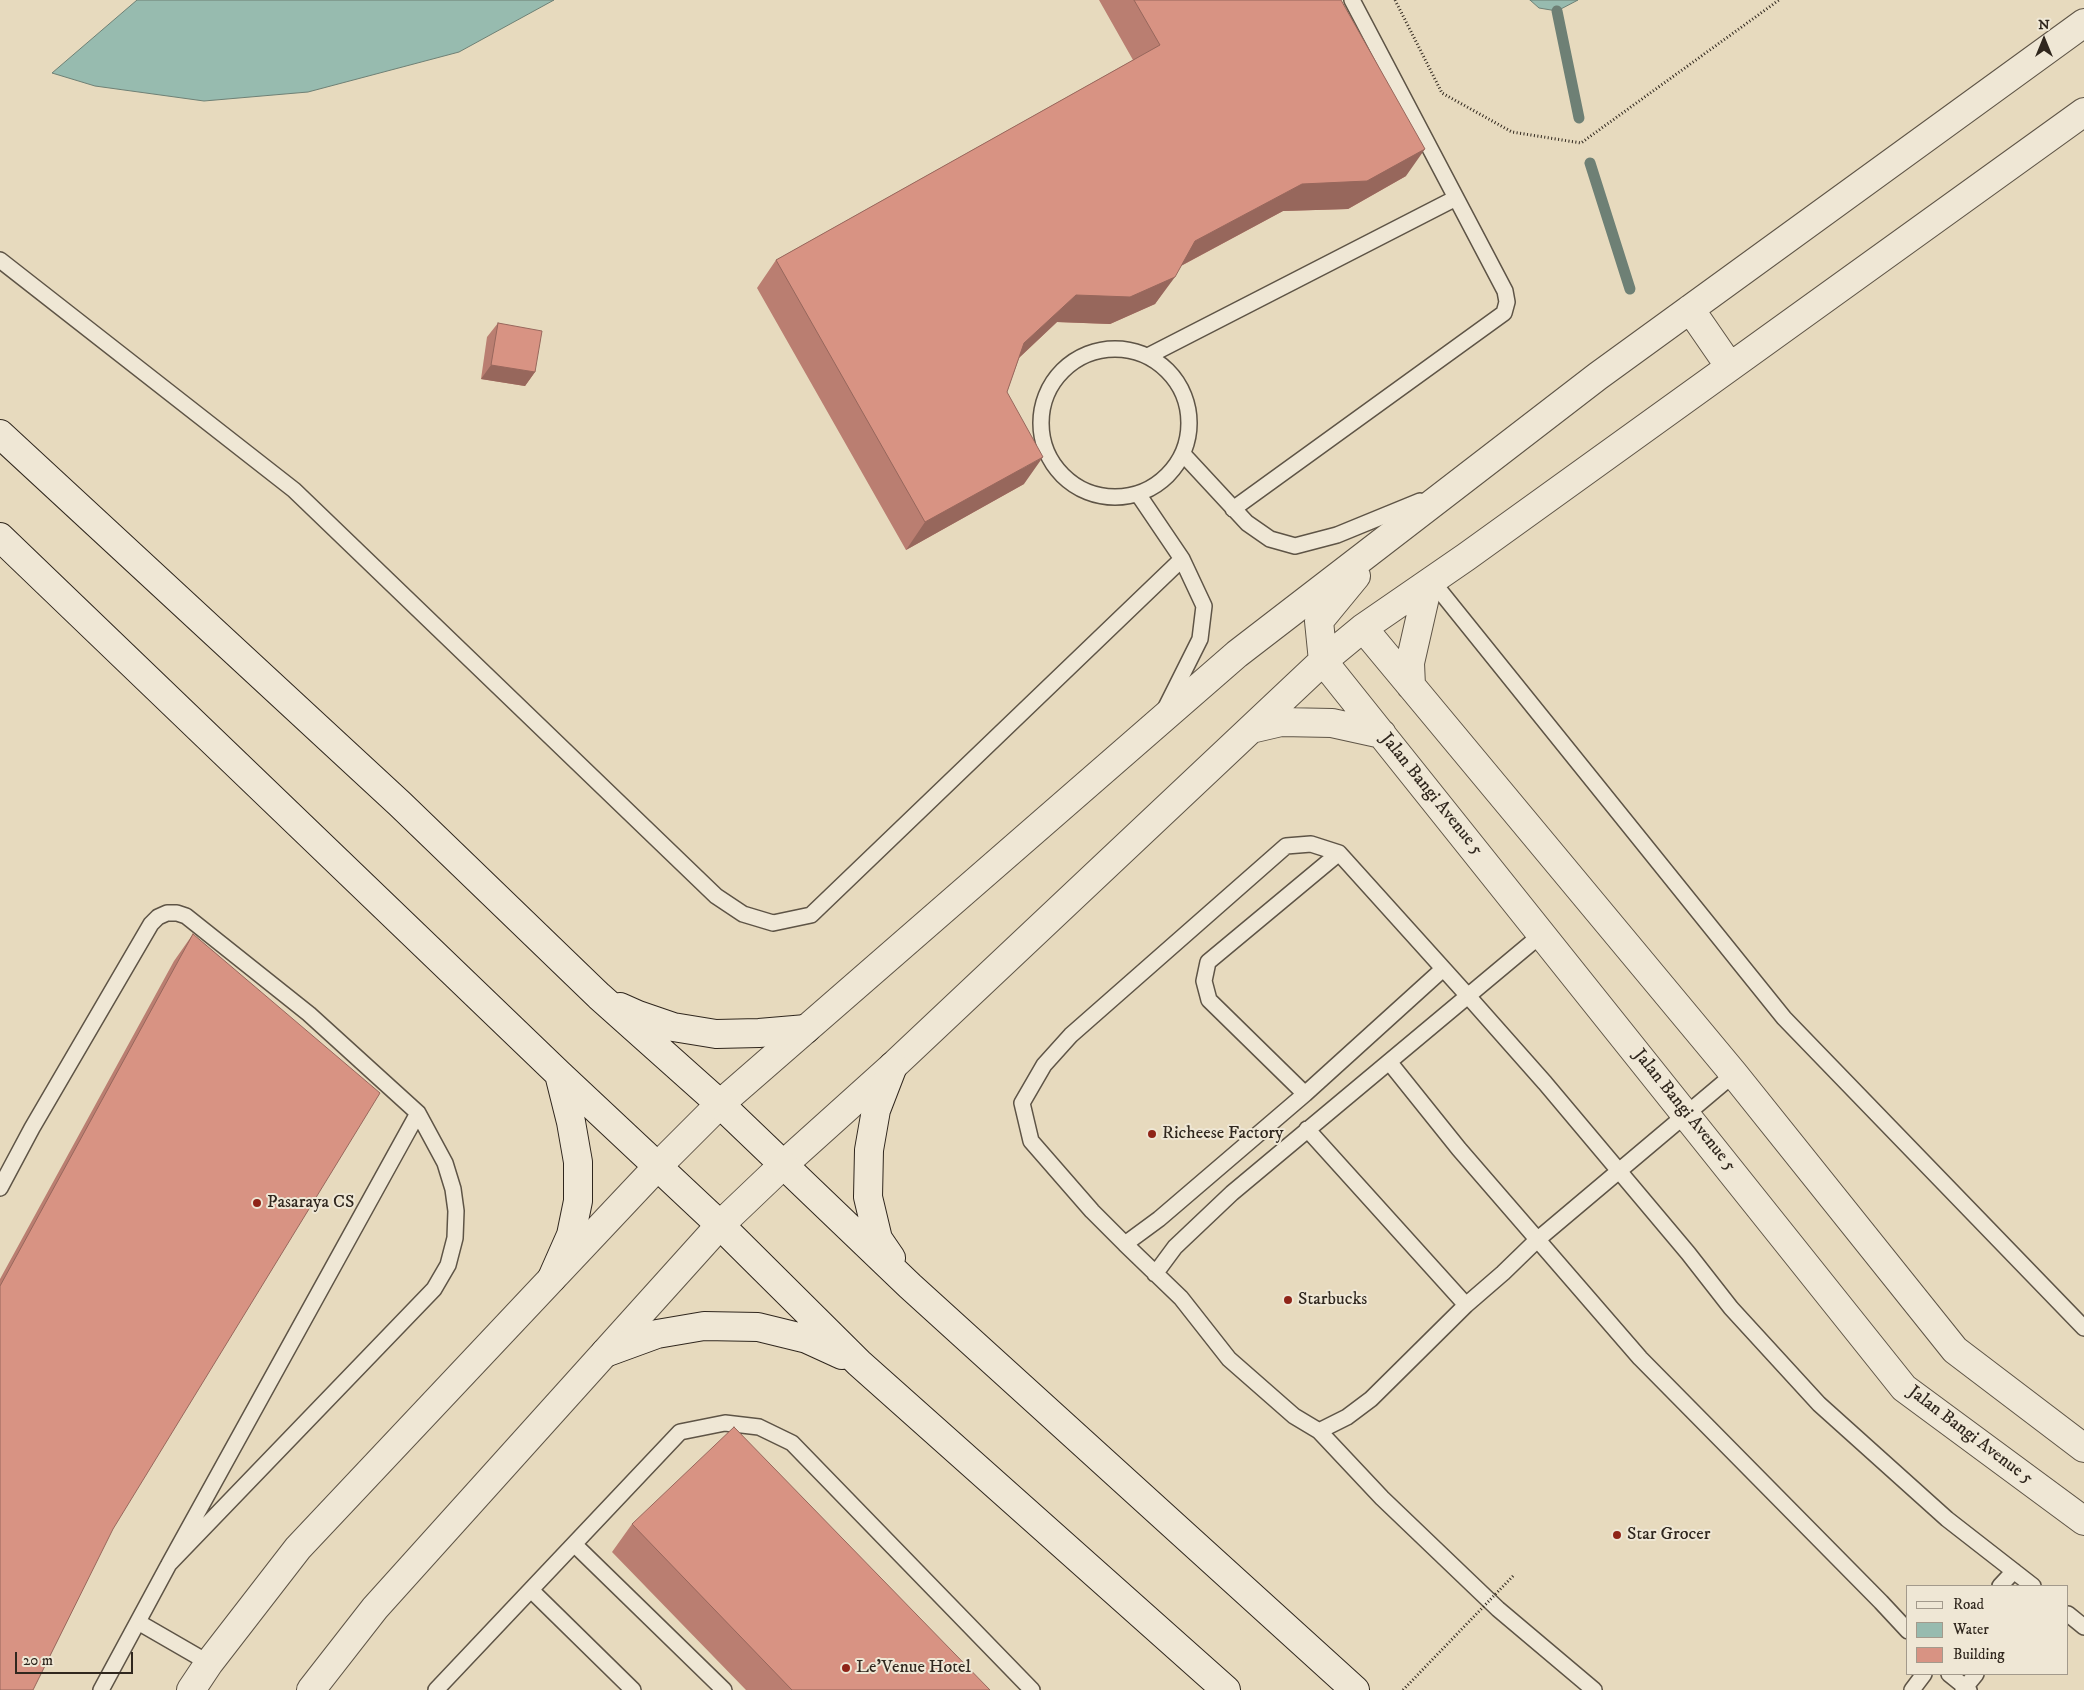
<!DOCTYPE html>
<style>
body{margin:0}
#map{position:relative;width:2084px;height:1690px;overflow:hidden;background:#e7dabe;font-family:"IM FELL DW Pica",serif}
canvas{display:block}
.legend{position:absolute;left:1906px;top:1585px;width:162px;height:90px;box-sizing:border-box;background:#efe7d5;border:1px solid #a39a8c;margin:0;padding:6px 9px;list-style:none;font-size:15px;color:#30271e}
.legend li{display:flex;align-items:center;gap:10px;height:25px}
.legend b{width:25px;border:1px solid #a39a8c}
.north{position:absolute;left:2019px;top:15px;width:50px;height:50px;-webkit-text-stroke:4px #efe7d5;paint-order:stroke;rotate:0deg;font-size:14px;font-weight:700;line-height:20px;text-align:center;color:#30271e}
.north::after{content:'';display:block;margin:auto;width:18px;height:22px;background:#30271e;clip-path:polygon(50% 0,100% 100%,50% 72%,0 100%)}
.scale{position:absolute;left:15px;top:1652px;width:118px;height:22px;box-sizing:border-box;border:2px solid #30271e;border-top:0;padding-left:6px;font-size:15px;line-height:18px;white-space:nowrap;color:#30271e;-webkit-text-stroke:4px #efe7d5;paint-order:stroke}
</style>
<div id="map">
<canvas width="2084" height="1690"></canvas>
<ul class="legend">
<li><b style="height:6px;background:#efe7d5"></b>Road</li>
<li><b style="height:14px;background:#97bbaf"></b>Water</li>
<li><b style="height:14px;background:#d89383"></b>Building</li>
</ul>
<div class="north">N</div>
<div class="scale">20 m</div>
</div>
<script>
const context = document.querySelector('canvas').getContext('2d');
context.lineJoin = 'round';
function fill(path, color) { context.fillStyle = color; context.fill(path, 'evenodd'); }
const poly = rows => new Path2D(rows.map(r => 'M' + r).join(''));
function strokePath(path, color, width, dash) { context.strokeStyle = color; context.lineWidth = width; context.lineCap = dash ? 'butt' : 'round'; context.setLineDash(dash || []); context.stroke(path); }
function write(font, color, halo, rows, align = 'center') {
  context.font = font + ' "IM FELL DW Pica",serif'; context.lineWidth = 4; context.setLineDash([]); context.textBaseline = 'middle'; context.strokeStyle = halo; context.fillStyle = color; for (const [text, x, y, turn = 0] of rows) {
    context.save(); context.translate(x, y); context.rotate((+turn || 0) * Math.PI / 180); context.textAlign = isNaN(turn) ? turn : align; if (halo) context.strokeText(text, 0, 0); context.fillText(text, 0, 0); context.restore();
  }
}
const water = poly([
 [137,0,554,0,459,52,308,92,204,101,95,86,52,73,137,0],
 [1530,0,1578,0,1557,11,1539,8,1530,0]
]);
const stream = poly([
 [1557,11,1579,118],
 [1590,163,1630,289]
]);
const path = poly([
 [1395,0,1442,93,1512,132,1581,143,1779,0]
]);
const lane = poly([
 [0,260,294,490,716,896,743,914,773,923,811,915,1182,559],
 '1041 423a74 74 0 1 1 148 0a74 74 0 1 1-148 0Z',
 [1148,356,1456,198],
 [1183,454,1247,523,1270,539,1295,546,1337,535,1420,501],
 [1138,494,1182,559,1204,606,1200,639,1166,707],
 [1233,509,1504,313,1507,302,1505,291,1352,0],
 [1432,581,1784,1018,2084,1328],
 [1443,969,1305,1094,1159,1219,1125,1244,1092,1211,1031,1141,1022,1103,1044,1065,1071,1035,1286,846,1311,844,1339,853,1468,996,1545,1083,1688,1253,1731,1308,1819,1404,1947,1519,2033,1586],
 [1390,1063,1459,1149,1640,1358,1881,1602,1908,1631],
 [1305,1094,1209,1000,1204,981,1208,962,1339,853],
 [1307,1129,1466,1305],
 [0,1188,32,1128,151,924,158,917,167,913,177,913,186,916,309,1014,418,1113,445,1163,453,1189,456,1211,455,1238,448,1265,434,1289,169,1564],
 [1125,1244,1181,1298,1229,1359,1294,1416,1319,1431,1347,1417,1371,1399,1466,1305,1503,1273,1537,1240,1734,1074],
 [1155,1274,1175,1247,1232,1193,1542,934],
 [1319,1431,1382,1498,1498,1609,1594,1690],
 [574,1544,724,1690],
 [2000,1586,2014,1571],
 [531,1590,633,1690],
 [2068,1614,2084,1627],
 [138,1622,209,1663],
 [1949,1674,1969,1690],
 [101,1690,169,1564,418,1113],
 [436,1690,680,1432,725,1423,759,1427,792,1443,1032,1690],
 [1912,1690,1924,1674],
 [1963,1690,1976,1674]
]);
const street = poly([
 [1690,309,1730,367],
 [1363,628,1734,1074,1955,1350,2084,1448],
 [1323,661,1904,1388,2084,1521],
 [1323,661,1319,621,1356,576],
 [1411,686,1410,663,1428,584],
 [1251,729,1281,722,1332,723,1382,734],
 [191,1690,209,1663,298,1548,658,1166,720,1104,1237,654,1598,376,2084,23],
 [311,1690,375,1608,720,1225,783,1165,893,1066,1323,661,1363,628,1466,557,2084,112]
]);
const secondary = poly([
 [0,434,400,804,599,996,720,1104,910,1286,1355,1690],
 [0,537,559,1074,720,1225,859,1363,1226,1690],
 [620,1007,638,1015,673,1027,716,1034,759,1033,806,1029],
 [891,1258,878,1239,868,1197,869,1150,876,1110,893,1066],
 [552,1278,571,1235,578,1201,578,1162,571,1122,559,1074],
 [605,1353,657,1334,704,1326,758,1327,807,1339,842,1355]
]);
const pathBridge = poly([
 [1403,1690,1514,1575]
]);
const wall = poly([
 [1099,0,1341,0,1406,176,1348,209,1283,211,1181,266,1155,304,1110,324,1057,322,1019,358,1007,392,1024,484,906,550,757,288,776,260,1133,60],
 [498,323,535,372,525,386,481,379,487,337],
 [193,934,0,1690,0,1279,174,961],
 [632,1524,990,1690,746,1690,612,1552]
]);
const shadedWall = poly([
 [1425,149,1406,176,1348,209,1283,211,1175,269,1195,241,1302,184],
 [1175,277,1155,304,1110,324,1057,322,1005,371,1024,343,1076,295],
 [491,365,535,372,525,386,481,379],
 [1043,457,1024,484,906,550,925,522]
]);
const building = poly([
 [1134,0,1341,0,1425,149,1367,181,1302,184,1195,241,1175,277,1130,297,1076,295,1024,343,1007,392,1043,457,925,522,776,260,1160,45,1134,0],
 [498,323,542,331,535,372,491,365,498,323],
 [193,934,380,1093,113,1529,33,1690,0,1690,0,1286,193,934],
 [734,1427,990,1690,792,1690,632,1524,734,1427]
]);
const markers = [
 [1152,1134,5,"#8f2418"],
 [257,1203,5,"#8f2418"],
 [1288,1300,5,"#8f2418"],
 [1617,1535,5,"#8f2418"],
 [846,1668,5,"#8f2418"]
];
const streetNames = [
 ["Jalan Bangi Avenue 5",1431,795,51],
 ["Jalan Bangi Avenue 5",1684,1111,51],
 ["Jalan Bangi Avenue 5",1970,1436,37]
];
const poiNames = [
 ["Richeese Factory",1162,1134],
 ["Pasaraya CS",267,1203],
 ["Starbucks",1298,1300],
 ["Star Grocer",1627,1535],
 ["Le'Venue Hotel",856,1668]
];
fill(water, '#97bbaf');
strokePath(water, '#6e8075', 1);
strokePath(stream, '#6e8075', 11);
strokePath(lane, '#5e5446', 18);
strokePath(street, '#5e5446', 30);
strokePath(secondary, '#30271e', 30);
strokePath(path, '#30271e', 3, [1, 2.5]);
strokePath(lane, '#efe7d5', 15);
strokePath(street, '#efe7d5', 28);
strokePath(secondary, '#efe7d5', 28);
strokePath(pathBridge, '#30271e', 3, [1, 2.5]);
fill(wall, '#ba7e71');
fill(shadedWall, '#97675c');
fill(building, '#d89383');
strokePath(building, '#97675c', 1);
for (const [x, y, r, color] of markers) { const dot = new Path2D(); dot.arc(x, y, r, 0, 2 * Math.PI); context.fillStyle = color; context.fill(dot); strokePath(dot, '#efe7d5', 2); }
write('18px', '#30271e', '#efe7d5', streetNames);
write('18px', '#30271e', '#efe7d5', poiNames, 'left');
</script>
